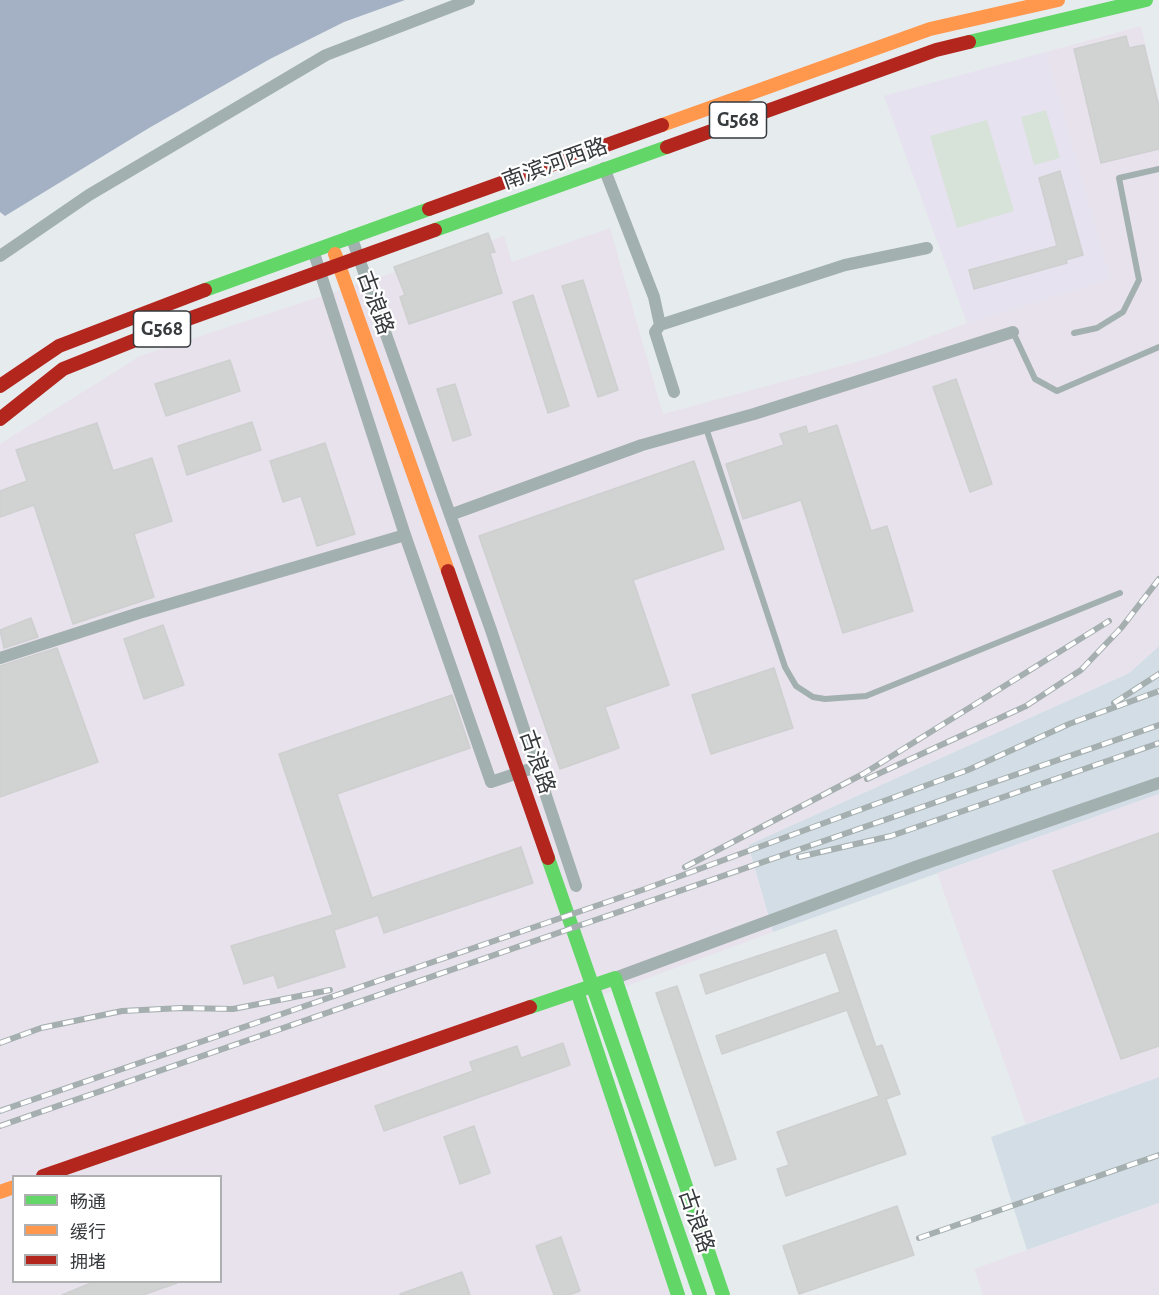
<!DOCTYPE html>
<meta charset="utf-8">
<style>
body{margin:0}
#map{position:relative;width:1159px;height:1295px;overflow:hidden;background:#e6ebee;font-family:"Alegreya Sans","Noto Sans SC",sans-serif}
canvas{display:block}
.legend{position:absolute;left:12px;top:1175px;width:210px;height:108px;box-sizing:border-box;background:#fff;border:2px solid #afb0b1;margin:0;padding:8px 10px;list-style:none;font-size:18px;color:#363a3c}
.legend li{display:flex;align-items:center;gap:12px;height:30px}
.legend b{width:30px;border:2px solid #afb0b1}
</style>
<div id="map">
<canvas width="1159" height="1295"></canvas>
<ul class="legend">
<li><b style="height:8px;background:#63d668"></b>畅通</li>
<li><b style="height:8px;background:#ff974d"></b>缓行</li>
<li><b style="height:8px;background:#b3261e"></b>拥堵</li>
</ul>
</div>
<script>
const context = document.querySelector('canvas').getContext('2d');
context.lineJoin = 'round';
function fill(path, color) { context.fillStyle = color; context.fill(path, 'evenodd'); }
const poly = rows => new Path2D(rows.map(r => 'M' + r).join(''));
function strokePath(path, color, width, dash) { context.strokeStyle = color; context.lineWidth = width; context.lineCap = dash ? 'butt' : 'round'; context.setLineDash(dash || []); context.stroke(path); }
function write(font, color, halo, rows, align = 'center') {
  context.font = font + ' "Alegreya Sans","Noto Sans SC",sans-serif'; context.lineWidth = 4.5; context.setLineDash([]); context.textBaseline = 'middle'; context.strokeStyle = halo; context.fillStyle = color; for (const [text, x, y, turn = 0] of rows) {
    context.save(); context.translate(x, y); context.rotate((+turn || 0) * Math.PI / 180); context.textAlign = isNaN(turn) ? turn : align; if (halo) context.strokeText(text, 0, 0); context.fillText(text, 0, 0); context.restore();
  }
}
const built = poly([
 [1159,646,1159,794,773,932,748,845,1129,673],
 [1159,1077,1159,1203,1027,1250,991,1137]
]);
const industrial = poly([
 [1141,26,1159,102,1159,646,1129,673,748,845,773,932,575,1005,674,1295,0,1295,0,444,140,356,504,236,512,262,610,228,663,414,878,356,967,323,1110,279,1046,52],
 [14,1176,220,1176,220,1282,14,1282],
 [1159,794,1159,1077,1026,1124,937,873],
 [1159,1203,1159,1295,983,1295,974,1269]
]);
const education = poly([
 [1046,52,1110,279,967,323,884,96]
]);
const green = poly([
 [1046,110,1060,158,1034,165,1021,117],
 [987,120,1014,211,957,228,930,136]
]);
const water = poly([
 [0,0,405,0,344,22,270,59,149,128,5,216,0,212]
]);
const building = poly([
 [1126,36,1129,48,1144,45,1159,107,1159,149,1101,163,1074,49,1126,36],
 [1060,171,1083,255,1066,260,1067,263,974,289,969,270,1057,246,1039,178,1060,171],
 [488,233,495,252,490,253,502,293,409,324,400,297,405,295,394,267,488,233],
 [583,280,618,390,598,397,562,286,583,280],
 [533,295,569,406,548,413,513,302,533,295],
 [230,360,240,391,166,416,155,384,230,360],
 [956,379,992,484,970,492,933,387,956,379],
 [455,384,471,435,453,441,437,389,455,384],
 [252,422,261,450,187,475,178,446,252,422],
 [97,423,113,471,152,458,172,521,134,534,154,597,73,624,34,505,0,517,0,491,27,481,16,450,97,423],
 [837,425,871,531,887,526,913,611,843,633,801,500,743,519,726,464,784,445,780,434,806,426,808,434,837,425],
 [325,443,355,534,317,546,301,496,283,502,270,461,325,443],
 [694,461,724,549,633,580,669,685,605,707,619,748,560,769,479,536,694,461],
 [31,618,38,637,4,648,0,630,31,618],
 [163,625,184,685,144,699,124,639,163,625],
 [57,648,98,762,0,797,0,666,57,648],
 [774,668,793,728,711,754,692,695,774,668],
 [452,695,470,748,337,794,372,898,521,847,533,883,384,933,378,915,334,930,345,967,278,988,274,975,244,984,231,946,333,915,279,754,452,695],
 [1159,833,1159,1046,1121,1059,1053,871,1159,833],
 [836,930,876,1047,882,1045,900,1094,886,1099,906,1154,786,1196,777,1169,789,1165,777,1132,879,1096,847,1010,722,1054,716,1036,840,992,826,952,706,994,700,975,836,930],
 [677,986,736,1159,715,1166,656,993,677,986],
 [563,1043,570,1065,384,1131,375,1106,473,1071,470,1062,517,1046,521,1058,563,1043],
 [474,1126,490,1173,460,1184,444,1137,474,1126],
 [897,1206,914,1255,799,1294,783,1246,897,1206],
 [561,1237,580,1291,569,1295,554,1295,536,1246,561,1237],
 [462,1272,470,1295,401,1295,400,1294,462,1272],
 [96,1281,177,1281,177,1283,143,1295,62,1295,96,1281]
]);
const lane = poly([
 [1013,332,1035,379,1057,391,1159,347],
 [1074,333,1097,328,1123,312,1139,280,1119,178,1159,169],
 [706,428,785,667,796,686,813,697,825,699,866,696,1120,593]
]);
const street = poly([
 [604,168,654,297,660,325,845,265,927,248],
 [351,236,491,630,576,886],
 [313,250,405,535,491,782,536,767],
 [0,256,89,195,326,55,469,0],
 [660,325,655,332,674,392],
 [450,515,642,445,754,414,1013,332],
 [0,658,139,613,405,535],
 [615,978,918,866,1159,783]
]);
const fast = poly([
 [969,42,1146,0],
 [435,230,667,147],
 [205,290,429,209],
 [548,858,700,1295],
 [577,991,678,1295],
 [530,1007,615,978,723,1295]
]);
const slow = poly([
 [662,125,930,29,1058,0],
 [335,254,448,571],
 [0,1192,14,1187]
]);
const jam = poly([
 [667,147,936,50,969,42],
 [429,209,662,125],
 [0,386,59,346,205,290],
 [0,419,63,369,188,319,435,230],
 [448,571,548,858],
 [43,1176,530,1007]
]);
const rail = poly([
 [1114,703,1159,674],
 [867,779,1026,706,1081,670,1122,627,1159,579],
 [799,857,891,836,1159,743],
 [685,867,863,774,1109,621],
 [0,1043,41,1028,122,1011,182,1008,233,1009,330,990],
 [0,1111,645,889,968,770,1069,724,1159,691],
 [0,1126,1159,725],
 [919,1238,1159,1155]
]);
const shields = [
 [738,120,57],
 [162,329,57]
];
const shieldNames = [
 ["G568",738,120],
 ["G568",162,329]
];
const streetNames = [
 ["南滨河西路",555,164,-20],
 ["古浪路",375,303,70],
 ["古浪路",537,762,71],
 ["古浪路",696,1221,71]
];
fill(built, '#d3dde5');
fill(industrial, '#e8e2ed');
fill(education, '#e6e2ef');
fill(green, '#d7e2d8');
fill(water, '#a4b1c5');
fill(building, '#d1d2d2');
strokePath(building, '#cecfcf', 1.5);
strokePath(lane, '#a3b0b0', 6);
strokePath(street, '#a3b0b0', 12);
strokePath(fast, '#63d668', 14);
strokePath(slow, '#ff974d', 14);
strokePath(jam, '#b3261e', 14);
strokePath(rail, '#a5afaf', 6);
strokePath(rail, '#fff', 4, [11]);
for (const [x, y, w] of shields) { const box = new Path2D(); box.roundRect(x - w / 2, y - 18, w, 36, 4.5); context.fillStyle = '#fff'; context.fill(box); strokePath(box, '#363a3c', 1.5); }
write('bold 21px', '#363a3c', null, shieldNames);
write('22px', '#363a3c', '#fff', streetNames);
</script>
